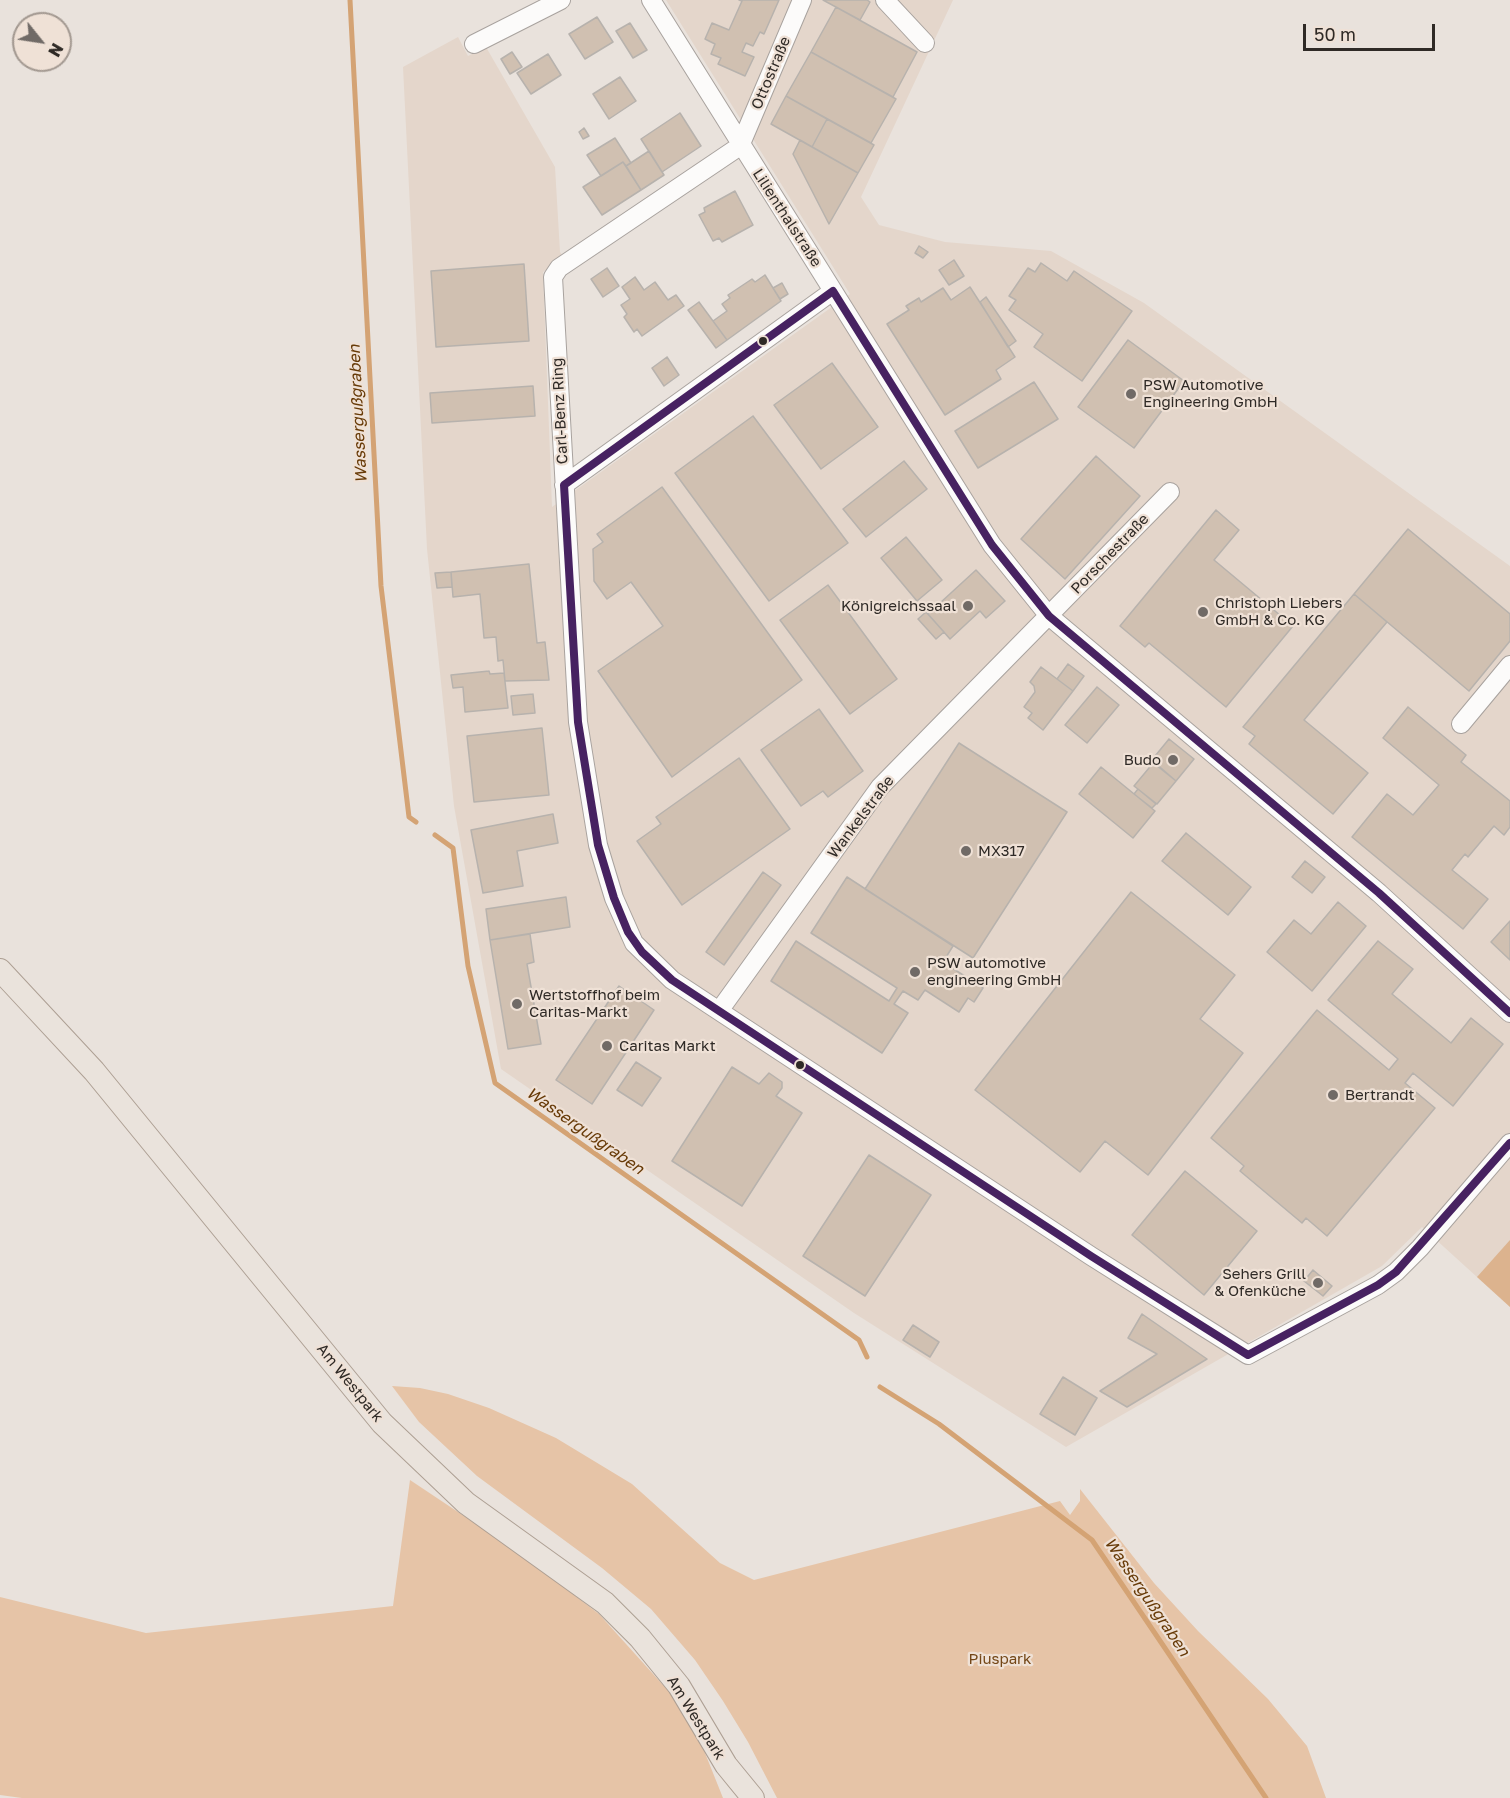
<!DOCTYPE html>
<meta charset="utf-8">
<style>
body{margin:0}
#map{position:relative;width:1510px;height:1798px;overflow:hidden;background:#e9e2dc;font-family:"Golos Text",sans-serif}
canvas{display:block}
.north{position:absolute;left:12px;top:12px;width:60px;height:60px;box-sizing:border-box;background:#efe1d6;border:2px solid #a29890;border-radius:50%;rotate:120deg;font-size:16px;font-weight:700;line-height:24px;text-align:center;color:#2f2a26}
.north::after{content:'';display:block;margin:auto;width:21px;height:27px;background:#706a66;clip-path:polygon(50% 0,100% 100%,50% 72%,0 100%)}
.scale{position:absolute;left:1303px;top:24px;width:132px;height:27px;box-sizing:border-box;border:3px solid #2f2a26;border-top:0;padding-left:8px;font-size:18px;line-height:21px;white-space:nowrap;color:#2f2a26;-webkit-text-stroke:4px #efe1d6;paint-order:stroke}
</style>
<div id="map">
<canvas width="1510" height="1798"></canvas>
<div class="north">N</div>
<div class="scale">50 m</div>
</div>
<script>
const context = document.querySelector('canvas').getContext('2d');
context.lineJoin = 'round';
function fill(path, color) { context.fillStyle = color; context.fill(path, 'evenodd'); }
const poly = rows => new Path2D(rows.map(r => 'M' + r).join(''));
function strokePath(path, color, width, dash) { context.strokeStyle = color; context.lineWidth = width; context.lineCap = dash ? 'butt' : 'round'; context.setLineDash(dash || []); context.stroke(path); }
function write(font, color, halo, rows, align = 'center') {
  context.font = font + ' "Golos Text",sans-serif'; context.lineWidth = 4.5; context.setLineDash([]); context.textBaseline = 'middle'; context.strokeStyle = halo; context.fillStyle = color; for (const [text, x, y, turn = 0] of rows) {
    context.save(); context.translate(x, y); context.rotate((+turn || 0) * Math.PI / 180); context.textAlign = isNaN(turn) ? turn : align; if (halo) context.strokeText(text, 0, 0); context.fillText(text, 0, 0); context.restore();
  }
}
const built = poly([
 [666,0,953,0,861,197,879,225,945,242,1051,251,1144,303,1510,566,1510,1307,1422,1227,1382,1266,1066,1447,854,1313,501,1069,454,806,427,549,403,67,458,37,468,56,486,47,555,167,560,252,563,257,543,272,552,507,850,294]
]);
const green = poly([
 [392,1386,420,1388,448,1394,489,1408,556,1438,632,1484,720,1563,754,1580,1060,1501,1070,1515,1080,1501,1080,1489,1154,1583,1198,1631,1268,1699,1307,1746,1326,1798,777,1798,748,1742,723,1701,695,1660,651,1609,602,1568,477,1476,419,1422],
 [410,1480,512,1548,599,1614,672,1695,701,1743,723,1798,22,1798,0,1795,0,1597,146,1633,393,1606]
]);
const forest = poly([
 [1510,1240,1510,1307,1477,1277]
]);
const stream = poly([
 [350,0,381,586,409,817,416,822],
 [435,835,453,848,468,966,495,1083,859,1340,867,1357],
 [880,1387,939,1424,1092,1540,1266,1798]
]);
const building = poly([
 [739,0,779,0,764,34,760,32,753,46,746,43,742,52,754,57,745,76,718,64,721,58,711,54,715,44,705,39,712,23,729,30,742,1,739,0],
 [823,0,867,0,870,2,860,20,823,0],
 [836,7,917,52,893,97,811,52,836,7],
 [597,17,613,42,585,59,569,34,597,17],
 [630,23,647,50,633,58,616,31,630,23],
 [512,52,522,67,510,74,501,59,512,52],
 [811,52,896,99,871,143,786,96,811,52],
 [548,54,561,75,531,94,517,73,548,54],
 [620,77,636,101,609,119,593,94,620,77],
 [786,96,827,119,812,147,771,124,786,96],
 [680,113,701,146,662,172,641,139,680,113],
 [827,119,874,145,858,173,812,147,827,119],
 [584,128,589,136,583,139,579,132,584,128],
 [615,138,631,163,626,166,623,162,601,176,587,155,615,138],
 [800,140,858,173,829,224,793,154,800,140],
 [649,151,664,175,641,190,626,166,649,151],
 [623,162,641,190,602,215,583,187,623,162],
 [735,191,753,225,722,242,719,238,713,241,699,215,705,212,704,208,735,191],
 [919,246,928,252,923,258,915,253,919,246],
 [954,260,964,276,949,285,939,270,954,260],
 [1041,263,1067,281,1074,271,1132,311,1082,381,1034,347,1043,334,1009,310,1016,300,1009,296,1028,268,1035,272,1041,263],
 [524,264,529,341,436,347,431,271,524,264],
 [607,268,619,286,603,297,591,279,607,268],
 [765,275,781,301,727,340,713,321,727,311,722,304,730,298,728,295,752,279,755,282,765,275],
 [635,277,644,290,655,282,668,300,676,295,684,306,642,336,637,329,634,332,624,317,627,314,621,305,630,299,622,287,635,277],
 [782,283,788,294,780,299,773,288,782,283],
 [970,287,1015,357,996,370,1001,379,945,415,887,324,909,310,906,306,919,298,921,302,943,288,951,300,970,287],
 [986,297,1016,341,1008,347,980,302,986,297],
 [699,302,727,340,716,348,688,310,699,302],
 [1128,340,1184,381,1134,448,1078,407,1128,340],
 [667,357,679,375,664,386,652,368,667,357],
 [832,363,878,427,821,469,774,405,832,363],
 [1034,382,1058,419,978,468,955,431,1034,382],
 [533,386,535,416,432,423,430,393,533,386],
 [753,416,848,543,769,601,675,473,753,416],
 [1096,456,1140,496,1065,579,1021,539,1096,456],
 [904,461,927,489,866,537,843,509,904,461],
 [662,487,802,680,672,777,598,671,663,626,631,582,607,599,594,581,593,549,603,542,597,534,662,487],
 [1216,510,1239,530,1214,560,1293,626,1226,707,1149,643,1145,647,1120,626,1216,510],
 [1408,529,1510,614,1510,641,1469,691,1354,594,1408,529],
 [906,537,942,580,917,601,881,558,906,537],
 [529,564,537,643,545,642,549,680,505,681,503,660,498,661,496,637,484,638,480,594,453,597,451,572,529,564],
 [976,570,1005,601,986,618,980,611,950,639,928,614,976,570],
 [451,572,452,587,437,588,435,573,451,572],
 [828,585,897,679,850,714,780,620,828,585],
 [1354,594,1387,622,1304,720,1368,773,1333,814,1249,744,1255,736,1243,727,1354,594],
 [926,612,944,632,936,639,918,619,926,612],
 [1068,664,1084,676,1073,691,1057,679,1068,664],
 [1041,667,1073,691,1043,730,1028,718,1032,713,1024,707,1035,692,1034,686,1030,682,1041,667],
 [489,671,490,674,504,673,508,708,465,712,463,687,453,688,451,675,489,671],
 [1097,687,1119,705,1087,743,1065,725,1097,687],
 [533,694,535,713,513,715,511,696,533,694],
 [1408,707,1466,755,1461,762,1510,801,1510,827,1504,835,1494,826,1468,857,1465,854,1452,870,1488,899,1463,929,1352,837,1387,794,1413,815,1439,785,1383,738,1408,707],
 [819,709,863,771,828,797,823,791,801,806,761,750,819,709],
 [542,728,549,795,474,802,467,736,542,728],
 [1169,739,1194,759,1176,781,1151,761,1169,739],
 [959,743,1067,812,973,958,865,889,959,743],
 [739,758,790,829,682,905,637,841,661,824,656,817,739,758],
 [1154,762,1176,781,1157,804,1134,786,1154,762],
 [1101,767,1155,811,1133,838,1079,794,1101,767],
 [1138,789,1156,804,1152,808,1134,794,1138,789],
 [553,814,558,843,517,851,523,886,483,893,471,830,553,814],
 [1186,833,1251,887,1228,915,1162,861,1186,833],
 [1305,861,1325,877,1312,893,1292,877,1305,861],
 [763,872,781,885,724,965,706,952,763,872],
 [847,877,953,946,943,962,983,988,974,1002,968,998,959,1012,925,990,918,1000,903,991,894,1004,908,1013,882,1053,771,981,796,941,889,1001,897,988,811,933,847,877],
 [1131,892,1235,975,1200,1019,1243,1053,1148,1175,1105,1141,1080,1172,975,1090,1131,892],
 [566,897,570,927,490,940,486,909,566,897],
 [1338,902,1366,926,1312,991,1267,952,1294,920,1311,934,1338,902],
 [1510,921,1510,960,1491,942,1510,921],
 [530,934,534,962,527,964,541,1044,508,1049,490,940,530,934],
 [1378,941,1413,969,1392,994,1451,1043,1471,1018,1503,1044,1453,1106,1413,1073,1405,1083,1435,1108,1327,1236,1306,1218,1302,1223,1240,1171,1244,1166,1211,1138,1317,1010,1389,1070,1398,1059,1328,1000,1378,941],
 [619,986,654,1010,592,1104,556,1080,619,986],
 [636,1062,661,1078,642,1106,617,1090,636,1062],
 [732,1067,759,1084,769,1073,782,1082,782,1088,776,1096,802,1113,742,1206,672,1161,732,1067],
 [869,1155,931,1195,865,1296,803,1256,869,1155],
 [1185,1171,1257,1231,1204,1295,1132,1235,1185,1171],
 [1313,1270,1332,1286,1323,1296,1304,1281,1313,1270],
 [1142,1314,1207,1359,1127,1407,1100,1391,1157,1354,1128,1338,1142,1314],
 [913,1325,939,1342,930,1357,903,1340,913,1325],
 [1063,1377,1097,1398,1075,1435,1040,1414,1063,1377]
]);
const minor = poly([
 [651,0,992,545,1049,616,1379,893,1510,1013],
 [802,0,740,146,559,268,553,277,578,722,598,845,614,898,634,943,672,980,1091,1256,1248,1355,1378,1285,1396,1272,1420,1248,1510,1143],
 [885,0,925,43],
 [474,44,561,0],
 [564,485,833,291],
 [1461,724,1510,665],
 [719,1011,880,787,1170,492]
]);
const major = poly([
 [0,970,94,1071,382,1423,466,1503,605,1603,640,1638,679,1686,726,1765,753,1798]
]);
const bus1 = poly([
 [1510,1013,1379,893,1049,616,992,545,833,291,564,485,578,722,598,845,614,898,628,932,642,952,672,980,1091,1256,1248,1355,1378,1285,1396,1272,1510,1143]
]);
const markers = [
 [763,341,5,"#2f2a26"],
 [1131,394,6,"#706a66"],
 [968,606,6,"#706a66"],
 [1203,612,6,"#706a66"],
 [1173,760,6,"#706a66"],
 [966,851,6,"#706a66"],
 [915,972,6,"#706a66"],
 [517,1004,6,"#706a66"],
 [607,1046,6,"#706a66"],
 [800,1065,5,"#2f2a26"],
 [1333,1095,6,"#706a66"],
 [1318,1283,6,"#706a66"]
];
const streetNames = [
 ["Ottostraße",771,73,-67],
 ["Lilienthalstraße",787,218,57],
 ["Carl-Benz Ring",560,411,-93],
 ["Porschestraße",1110,554,-46],
 ["Wankelstraße",861,817,-53],
 ["Am Westpark",350,1383,51],
 ["Am Westpark",696,1718,58]
];
const poiNames = [
 ["PSW Automotive",1143,385],
 ["Engineering GmbH",1143,402],
 ["Christoph Liebers",1215,603],
 ["GmbH & Co. KG",1215,620],
 ["Königreichssaal",956,606,"right"],
 ["Budo",1161,760,"right"],
 ["MX317",978,851],
 ["PSW automotive",927,963],
 ["engineering GmbH",927,980],
 ["Wertstoffhof beim",529,995],
 ["Caritas-Markt",529,1012],
 ["Caritas Markt",619,1046],
 ["Bertrandt",1345,1095],
 ["Sehers Grill",1306,1274,"right"],
 ["& Ofenküche",1306,1291,"right"]
];
const parkNames = [
 ["Piuspark",1000,1659]
];
const waterNames = [
 ["Wassergußgraben",358,414,-93],
 ["Wassergußgraben",585,1131,35],
 ["Wassergußgraben",1147,1597,56]
];
fill(built, '#e4d6cb');
fill(green, '#e6c4a7');
fill(forest, '#dcb38e');
strokePath(stream, '#d4a374', 5);
fill(building, '#d0c0b1');
strokePath(building, '#b7b2ad', 1.5);
strokePath(minor, '#a8a29e', 20);
strokePath(major, '#ad9f93', 24);
strokePath(minor, '#fcfbfa', 18);
strokePath(major, '#eae3dc', 22);
strokePath(bus1, '#472261', 8);
for (const [x, y, r, color] of markers) { const dot = new Path2D(); dot.arc(x, y, r, 0, 2 * Math.PI); context.fillStyle = color; context.fill(dot); strokePath(dot, '#efe1d6', 2); }
write('15px', '#2f2a26', '#efe1d6', streetNames);
write('15px', '#2f2a26', '#efe1d6', poiNames, 'left');
write('15px', '#734616', '#efe1d6', parkNames);
write('italic 16px', '#673a07', '#efe1d6', waterNames);
</script>
